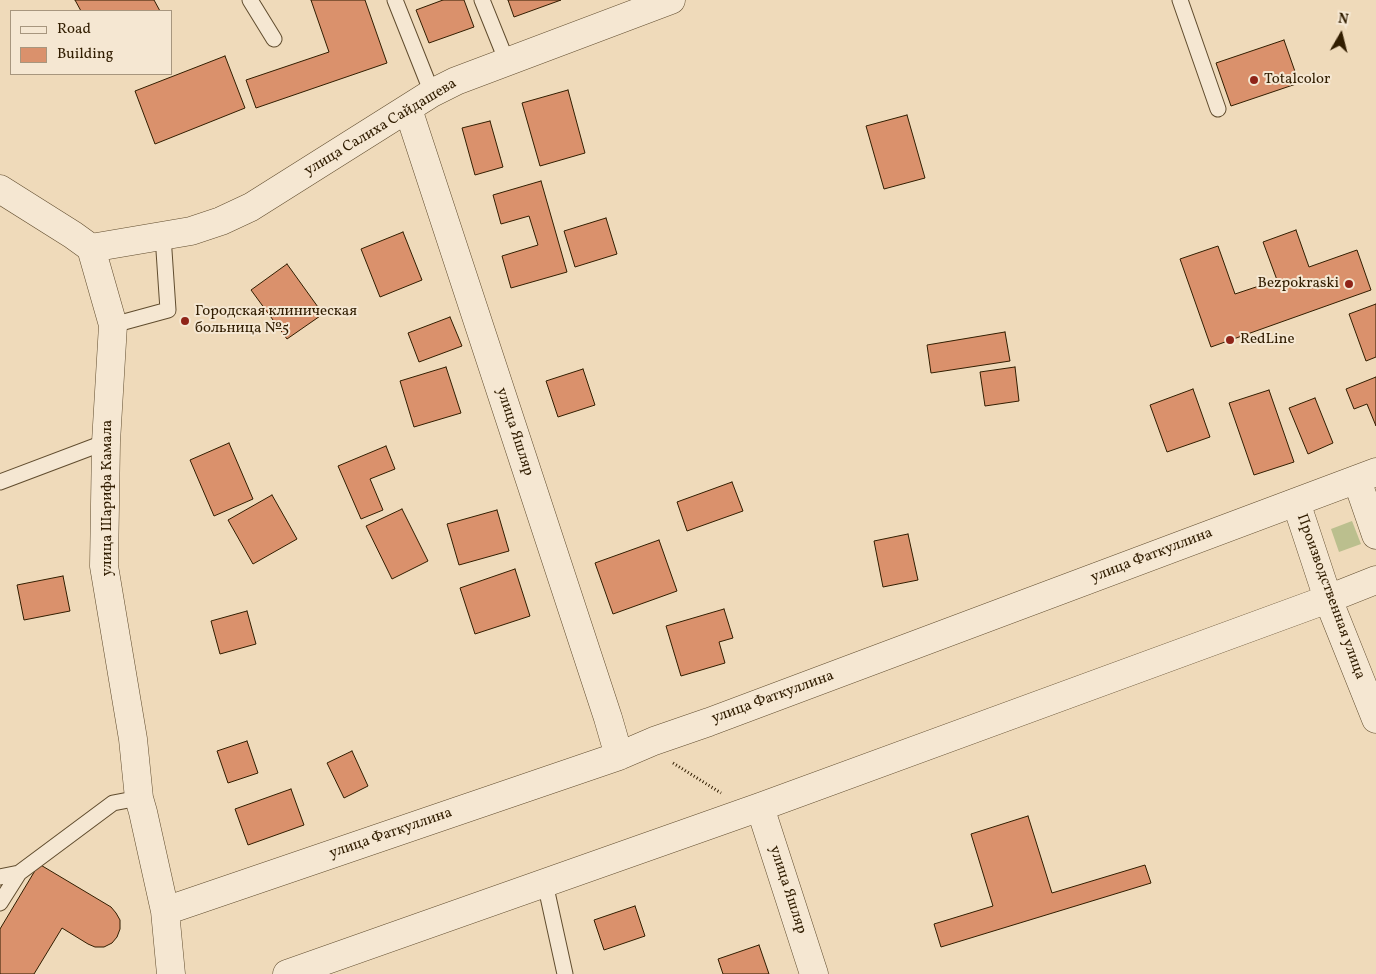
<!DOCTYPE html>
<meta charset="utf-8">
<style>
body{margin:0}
#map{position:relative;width:1376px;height:974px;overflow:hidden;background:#efdaba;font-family:Vollkorn,serif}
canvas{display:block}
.legend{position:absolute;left:10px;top:10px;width:162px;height:65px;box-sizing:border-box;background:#f5e7d2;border:1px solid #a7967e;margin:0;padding:6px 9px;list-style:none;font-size:15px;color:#311d00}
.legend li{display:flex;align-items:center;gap:10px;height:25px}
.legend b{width:25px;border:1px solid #a7967e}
.north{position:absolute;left:1316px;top:10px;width:50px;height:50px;-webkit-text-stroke:4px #f5e7d2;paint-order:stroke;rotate:8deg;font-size:14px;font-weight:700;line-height:20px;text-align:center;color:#311d00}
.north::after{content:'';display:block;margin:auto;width:18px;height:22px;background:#311d00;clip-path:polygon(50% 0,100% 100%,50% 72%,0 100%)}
</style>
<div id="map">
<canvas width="1376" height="974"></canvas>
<ul class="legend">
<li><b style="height:6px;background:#f5e7d2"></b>Road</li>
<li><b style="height:14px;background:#da916c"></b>Building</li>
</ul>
<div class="north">N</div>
</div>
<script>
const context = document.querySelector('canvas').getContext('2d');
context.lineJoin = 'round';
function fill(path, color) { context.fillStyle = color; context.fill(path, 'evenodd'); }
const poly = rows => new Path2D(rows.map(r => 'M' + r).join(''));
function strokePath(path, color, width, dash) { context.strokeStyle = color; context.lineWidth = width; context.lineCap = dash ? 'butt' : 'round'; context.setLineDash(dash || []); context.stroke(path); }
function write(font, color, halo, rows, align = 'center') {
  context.font = font + ' Vollkorn,serif'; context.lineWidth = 4; context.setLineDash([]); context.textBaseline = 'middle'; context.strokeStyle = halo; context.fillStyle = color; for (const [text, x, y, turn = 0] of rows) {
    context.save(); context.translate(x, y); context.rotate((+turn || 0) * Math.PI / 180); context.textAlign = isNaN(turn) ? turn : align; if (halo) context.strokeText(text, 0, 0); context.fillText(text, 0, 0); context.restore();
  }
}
const green = poly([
 [1352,521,1361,544,1339,552,1331,529]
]);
const building = poly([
 [75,0,154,0,160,11,81,11,75,0],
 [311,0,365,0,387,63,256,108,246,80,329,52,311,0],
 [443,0,464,0,474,27,429,43,416,10,443,0],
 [508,0,561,0,514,17,508,0],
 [1284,40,1299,83,1231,106,1216,63,1284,40],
 [225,56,245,108,155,144,135,91,225,56],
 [568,90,585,153,540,166,522,103,568,90],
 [907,115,925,178,884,189,866,126,907,115],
 [490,121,503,167,475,175,462,128,490,121],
 [541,181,567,272,511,288,502,256,538,245,529,216,501,224,493,195,541,181],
 [606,218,617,254,575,267,564,231,606,218],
 [1296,230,1309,267,1357,250,1371,290,1211,347,1180,259,1218,246,1235,294,1277,280,1263,242,1296,230],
 [403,232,422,280,380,297,361,249,403,232],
 [287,264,323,314,287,339,251,290,287,264],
 [1376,304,1376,357,1366,361,1349,314,1376,304],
 [450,317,462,346,419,362,408,333,450,317],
 [1005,332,1010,361,931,373,927,345,1005,332],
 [446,367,461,413,414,427,400,381,446,367],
 [1015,367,1019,401,985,406,980,372,1015,367],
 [583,369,595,405,558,417,546,381,583,369],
 [1376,377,1376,426,1367,404,1354,409,1346,389,1376,377],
 [1193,389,1210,437,1167,452,1150,405,1193,389],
 [1269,390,1294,462,1254,475,1229,403,1269,390],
 [1315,398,1333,443,1308,454,1289,408,1315,398],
 [229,443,253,499,214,516,190,460,229,443],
 [386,446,395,469,370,479,383,510,361,519,338,466,386,446],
 [732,482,743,511,687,531,677,502,732,482],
 [272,495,297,539,253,564,228,520,272,495],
 [402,509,428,561,392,579,366,526,402,509],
 [497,510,509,551,459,565,447,524,497,510],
 [908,534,918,580,883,587,874,541,908,534],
 [659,540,677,591,613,614,595,563,659,540],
 [515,569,530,616,475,634,460,588,515,569],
 [63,576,70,611,24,620,17,585,63,576],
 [724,609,733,638,719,642,725,663,681,676,666,626,724,609],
 [247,611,256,644,220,654,211,621,247,611],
 [247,741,258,773,228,783,217,751,247,741],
 [352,751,368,786,344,798,327,763,352,751],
 [291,789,304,825,248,845,235,809,291,789],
 [1028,816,1052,893,1145,865,1151,883,941,947,934,924,993,906,971,834,1028,816],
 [39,864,111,907,116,913,120,920,120,929,117,937,112,943,104,947,95,947,88,944,62,928,34,974,0,974,0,929,39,864],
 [635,906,645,936,604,950,594,920,635,906],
 [759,945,769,974,723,974,718,959,759,945]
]);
const path = poly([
 [673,763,721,793]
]);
const lane = poly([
 [250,0,274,39],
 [395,0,432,93],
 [482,0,507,62],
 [1180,0,1218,109],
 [113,325,168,310,163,236],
 [0,482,106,442],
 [0,877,19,873,113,803,139,798],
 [545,883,565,974],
 [0,903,19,873]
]);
const street = poly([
 [408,109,608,718,619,756],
 [0,189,73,235,91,248,113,325,106,442,104,566,133,739,139,798,143,812,165,911,171,974],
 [91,248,191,231,221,221,251,207,432,93,456,81,671,0],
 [1357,480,1376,535],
 [1296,502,1328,599,1376,719],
 [760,807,814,974],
 [165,911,619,756,654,741,709,722,1376,472],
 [287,974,760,807,1328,599,1376,580]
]);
const markers = [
 [1254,80,5,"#8f2418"],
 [1349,284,5,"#8f2418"],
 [185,321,5,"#8f2418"],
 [1230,340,5,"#8f2418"]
];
const poiNames = [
 ["Totalcolor",1264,80],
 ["Bezpokraski",1339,284,"right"],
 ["Городская клиническая",195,312],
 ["больница №5",195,329],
 ["RedLine",1240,340]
];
const streetNames = [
 ["улица Салиха Сайдашева",381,128,-31],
 ["улица Яшляр",514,432,72],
 ["улица Шарифа Камала",108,498,-90],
 ["улица Фаткуллина",1152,556,-21],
 ["Производственная улица",1330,597,70],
 ["улица Фаткуллина",773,698,-20],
 ["улица Фаткуллина",391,834,-19],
 ["улица Яшляр",787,890,72]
];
fill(green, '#bbbf8e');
fill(building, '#da916c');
strokePath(building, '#311d00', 1);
strokePath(lane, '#604c2e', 17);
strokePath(street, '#604c2e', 29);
strokePath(path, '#311d00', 3, [1, 2.5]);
strokePath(lane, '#f5e7d2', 15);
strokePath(street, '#f5e7d2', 28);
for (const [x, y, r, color] of markers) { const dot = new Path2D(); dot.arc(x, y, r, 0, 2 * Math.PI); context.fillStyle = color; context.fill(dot); strokePath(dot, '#f5e7d2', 2); }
write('15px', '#311d00', '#f5e7d2', poiNames, 'left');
write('15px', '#311d00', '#f5e7d2', streetNames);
</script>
